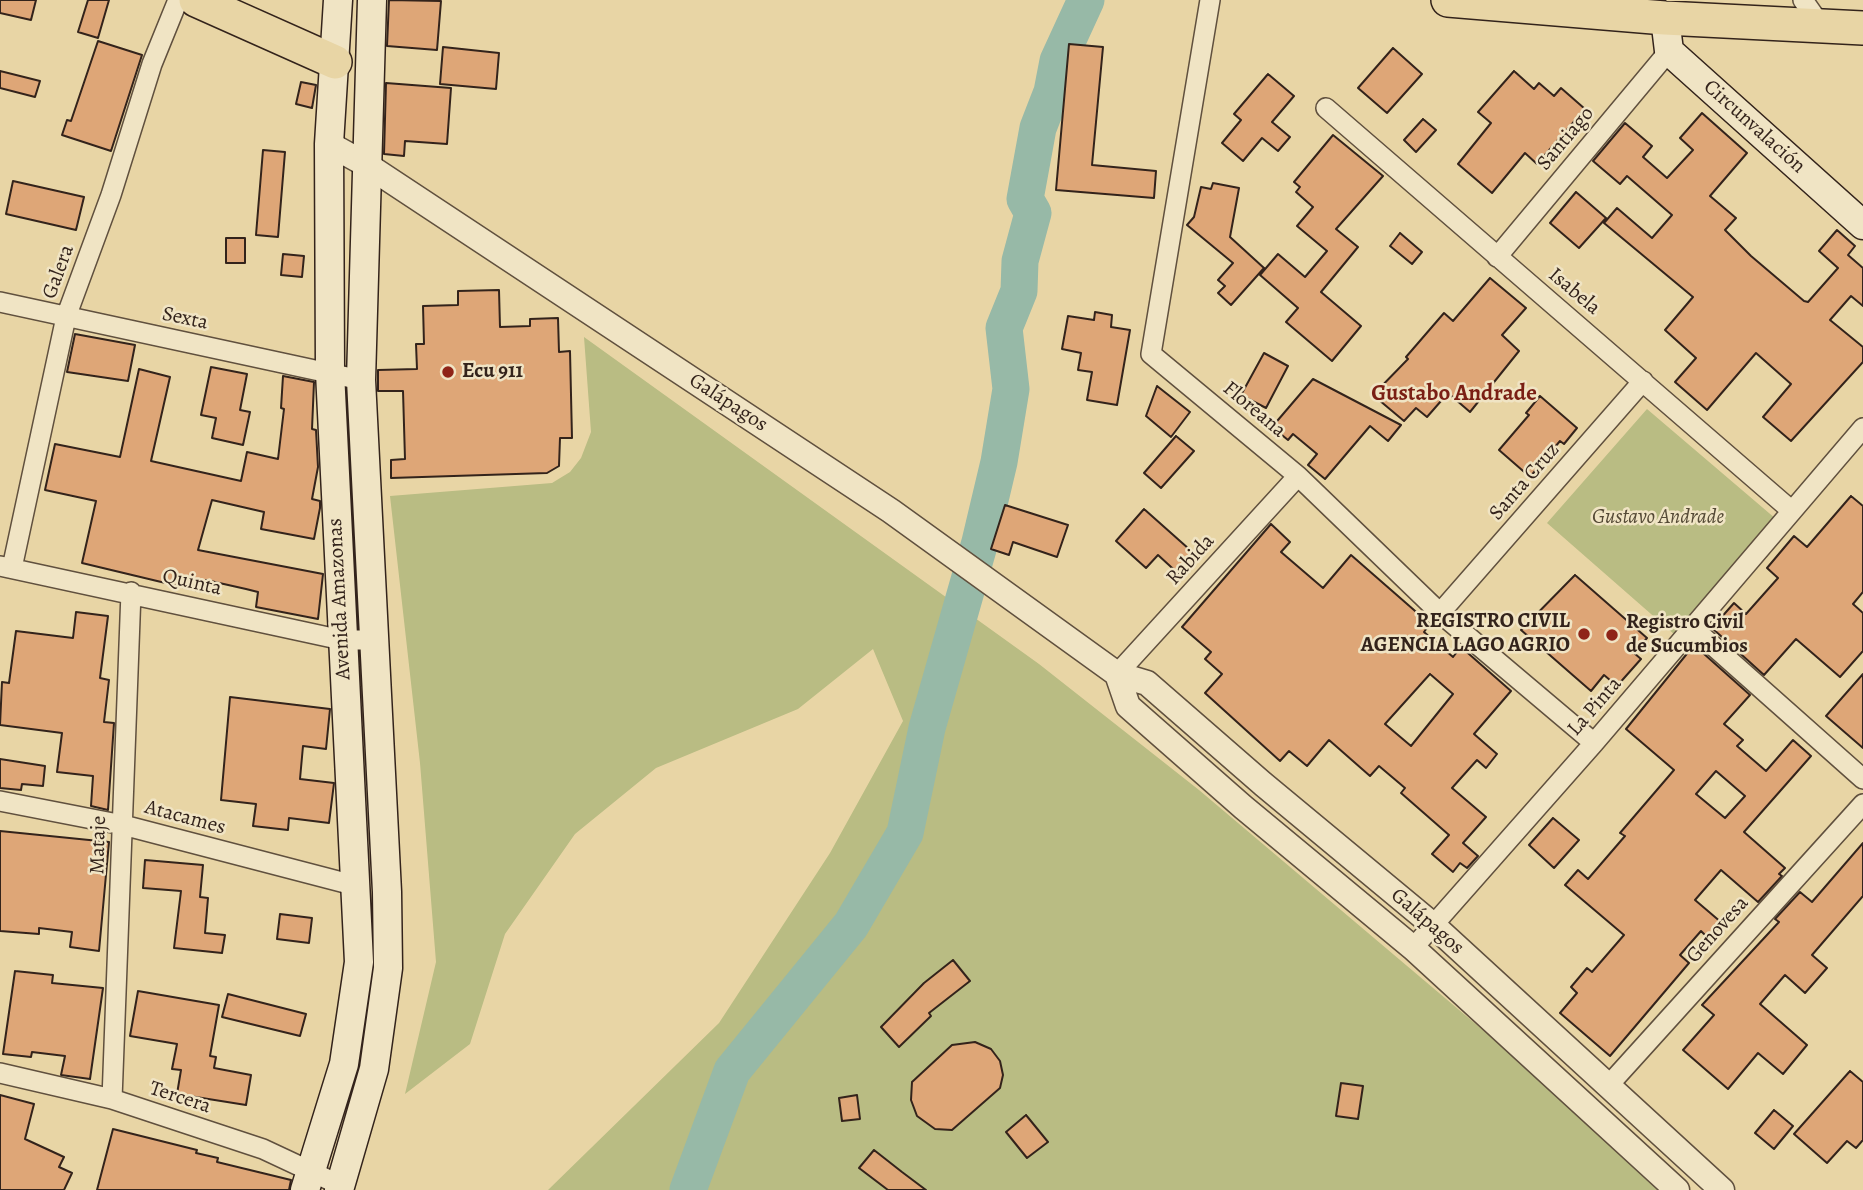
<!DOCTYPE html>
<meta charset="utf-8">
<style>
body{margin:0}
canvas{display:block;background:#e8d5a5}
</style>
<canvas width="1863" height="1190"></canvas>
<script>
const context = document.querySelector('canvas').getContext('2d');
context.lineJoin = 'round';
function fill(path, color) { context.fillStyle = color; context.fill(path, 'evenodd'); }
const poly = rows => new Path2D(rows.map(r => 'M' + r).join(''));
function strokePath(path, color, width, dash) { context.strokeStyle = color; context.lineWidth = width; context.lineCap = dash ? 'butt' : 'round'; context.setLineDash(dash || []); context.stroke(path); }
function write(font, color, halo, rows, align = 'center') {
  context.font = font + ' Alegreya,serif'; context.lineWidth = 5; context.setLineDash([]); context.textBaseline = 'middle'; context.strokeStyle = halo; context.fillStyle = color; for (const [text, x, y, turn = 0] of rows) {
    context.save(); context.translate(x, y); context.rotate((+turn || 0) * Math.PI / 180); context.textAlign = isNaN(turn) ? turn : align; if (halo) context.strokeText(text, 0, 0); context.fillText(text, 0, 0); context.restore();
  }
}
const green = poly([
 [584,337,1039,664,1199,790,1672,1190,548,1190,719,1023,830,853,903,721,873,649,798,709,656,768,575,834,505,934,470,1044,405,1094,436,962,420,763,390,496,552,483,570,472,581,458,591,432],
 [1647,409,1776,519,1675,635,1547,523]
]);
const river = poly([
 [688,1190,732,1071,851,925,905,833,927,728,980,542,999,462,1011,389,1004,328,1019,291,1020,261,1033,213,1025,199,1038,128,1052,92,1058,61,1086,0]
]);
const building = poly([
 [0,0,36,0,31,20,0,13,0,0],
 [88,0,109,0,98,38,78,32,88,0],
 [389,0,441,1,437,50,387,46,389,0],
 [98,41,142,55,111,151,62,135,67,120,71,121,98,41],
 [1069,44,1103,47,1092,165,1156,171,1154,198,1056,190,1069,44],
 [443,47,499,53,496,89,440,84,443,47],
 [1393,48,1422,74,1387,113,1358,88,1393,48],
 [0,71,40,81,35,97,0,88,0,71],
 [1514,71,1534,89,1539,83,1554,96,1561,88,1585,109,1537,164,1525,153,1492,193,1458,164,1491,123,1478,112,1514,71],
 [1268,74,1294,96,1272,122,1290,137,1278,151,1262,138,1243,161,1222,143,1241,120,1234,114,1268,74],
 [301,82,316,85,312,108,296,104,301,82],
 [386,83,451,88,447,144,405,141,404,156,384,154,386,83],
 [1702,113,1747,153,1710,196,1736,218,1725,230,1751,256,1804,301,1808,302,1838,268,1819,251,1837,230,1855,246,1848,255,1863,268,1863,306,1851,296,1830,320,1863,347,1863,362,1791,441,1763,417,1791,384,1756,353,1707,410,1675,382,1696,358,1665,330,1693,297,1604,223,1617,208,1652,238,1672,215,1627,176,1620,184,1593,161,1625,123,1652,146,1643,157,1667,178,1693,150,1680,138,1702,113],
 [1423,119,1436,130,1416,152,1404,140,1423,119],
 [1333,135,1383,176,1336,229,1358,247,1321,292,1361,326,1332,361,1286,322,1298,308,1260,275,1278,254,1305,277,1327,251,1297,226,1313,207,1296,192,1300,187,1294,182,1333,135],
 [263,150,285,152,278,237,256,235,263,150],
 [13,181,84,197,76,230,6,214,13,181],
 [1213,183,1239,188,1230,237,1264,268,1231,305,1218,293,1225,286,1218,280,1233,263,1187,225,1194,217,1201,187,1211,189,1213,183],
 [1576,192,1606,218,1579,248,1550,223,1576,192],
 [1400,233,1422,252,1412,264,1390,246,1400,233],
 [226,238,245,238,245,263,226,263,226,238],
 [283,254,304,256,302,277,281,275,283,254],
 [1490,278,1526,308,1502,335,1519,351,1470,412,1448,393,1427,417,1416,408,1404,421,1373,395,1408,359,1406,357,1444,313,1453,321,1490,278],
 [499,290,500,327,530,326,530,319,558,318,559,352,570,351,572,438,560,438,559,466,547,473,391,478,391,460,405,459,403,391,378,391,378,370,417,369,416,344,424,344,423,306,458,305,458,291,499,290],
 [1095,312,1112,315,1111,327,1130,330,1117,405,1087,400,1092,372,1078,370,1081,353,1062,349,1068,316,1094,320,1095,312],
 [75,334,135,345,128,381,67,372,75,334],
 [1264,353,1288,366,1266,408,1241,395,1264,353],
 [211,367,247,374,240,410,250,412,243,445,212,438,216,418,201,415,211,367],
 [139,369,170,377,151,461,241,481,247,452,278,459,284,409,281,408,283,376,314,382,312,429,316,430,318,467,312,499,320,501,320,508,314,539,261,529,264,512,212,500,198,550,323,574,318,619,256,607,258,592,246,589,206,580,203,592,82,563,96,501,45,490,55,444,120,457,139,369],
 [1313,379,1401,425,1388,441,1370,426,1325,479,1308,465,1317,454,1293,434,1288,440,1272,427,1313,379],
 [1157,386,1190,412,1171,437,1146,416,1157,386],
 [1540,396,1577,428,1564,444,1560,441,1530,477,1499,450,1529,415,1526,413,1540,396],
 [1176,436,1194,451,1161,488,1144,473,1176,436],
 [1851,496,1863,506,1863,592,1853,604,1863,613,1863,651,1840,677,1796,639,1764,675,1712,628,1734,603,1746,614,1778,578,1767,568,1794,536,1807,547,1851,496],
 [1005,505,1068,525,1057,557,1013,542,1009,555,991,549,1005,505],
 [1144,509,1198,557,1182,577,1158,555,1146,568,1116,541,1144,509],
 [1271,524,1290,542,1281,552,1323,588,1351,555,1430,624,1424,632,1453,657,1461,647,1511,691,1474,734,1497,754,1486,768,1477,760,1452,788,1486,817,1463,843,1478,856,1467,868,1460,863,1453,872,1432,854,1449,835,1401,793,1405,788,1379,766,1370,776,1329,740,1307,766,1289,751,1280,761,1205,693,1222,674,1205,659,1211,652,1182,627,1271,524],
 [1430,674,1453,694,1411,746,1385,724,1430,674],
 [1575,575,1647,638,1634,653,1641,659,1617,686,1604,675,1591,691,1521,630,1575,575],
 [76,612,108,616,100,678,109,680,104,722,114,723,108,810,91,806,93,776,57,772,62,733,0,725,2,682,9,683,16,631,73,638,76,612],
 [1694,645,1750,695,1724,724,1743,740,1737,746,1766,771,1793,740,1811,756,1744,832,1785,868,1779,874,1782,876,1758,902,1721,870,1695,900,1722,923,1709,939,1701,931,1680,955,1689,963,1610,1056,1560,1013,1577,993,1571,987,1587,968,1592,972,1624,935,1565,885,1578,870,1588,879,1625,836,1620,833,1674,770,1626,729,1694,645],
 [1716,771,1745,796,1725,818,1696,794,1716,771],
 [1863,674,1863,748,1826,716,1863,674],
 [230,697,330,709,326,749,303,746,300,779,334,783,329,823,289,818,288,830,253,826,256,804,221,800,230,697],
 [0,759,45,766,43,786,22,784,21,790,0,788,0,759],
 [1553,818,1579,840,1554,868,1529,845,1553,818],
 [0,831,109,842,99,951,70,947,72,932,39,928,39,934,0,931,0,831],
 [1863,843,1863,896,1812,955,1827,968,1805,993,1785,975,1760,1004,1807,1045,1783,1074,1758,1053,1728,1089,1683,1050,1714,1015,1702,1005,1779,922,1775,919,1800,892,1812,902,1863,843],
 [145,860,203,865,200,897,208,898,205,933,225,935,222,953,174,948,181,891,143,888,145,860],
 [280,914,312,918,309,943,277,939,280,914],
 [953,960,970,981,929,1013,931,1016,899,1047,881,1027,924,983,953,960],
 [15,971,53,975,52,983,103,988,90,1079,61,1075,65,1056,32,1052,31,1057,3,1054,15,971],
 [138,991,219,1005,210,1056,216,1057,214,1068,251,1075,246,1105,177,1094,181,1070,172,1069,177,1044,130,1036,138,991],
 [228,994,306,1014,300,1036,222,1017,228,994],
 [975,1042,991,1049,1000,1061,1003,1075,1000,1088,952,1130,935,1129,917,1116,911,1100,912,1082,952,1045,975,1042],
 [1850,1071,1863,1082,1863,1140,1856,1148,1847,1141,1827,1163,1794,1134,1850,1071],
 [1341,1083,1363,1086,1358,1119,1336,1116,1341,1083],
 [0,1095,34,1104,25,1139,64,1157,59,1167,72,1173,64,1190,0,1190,0,1095],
 [857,1095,860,1119,842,1121,839,1098,857,1095],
 [1774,1110,1793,1126,1774,1149,1755,1133,1774,1110],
 [1026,1115,1048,1142,1027,1158,1006,1132,1026,1115],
 [113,1129,197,1150,196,1153,218,1158,217,1162,291,1180,289,1190,97,1190,113,1129],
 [874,1150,902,1172,926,1190,888,1190,859,1168,874,1150]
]);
const minor = poly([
 [1210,0,1151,354,1298,476,1440,613,1594,743],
 [1803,0,1822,27],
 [1326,108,1792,511],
 [1497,257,1669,51],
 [0,302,361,380],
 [0,566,342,640,374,640],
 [12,568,66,317,111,195,152,64,178,0],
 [1440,613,1643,381],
 [1693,628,1863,779],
 [1117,674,1298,476],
 [0,801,123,825,357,886],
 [1413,948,1594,743,1863,428],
 [0,1073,112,1099,263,1149,340,1185],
 [1607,1087,1863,804],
 [112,1099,131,592]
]);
const tertiary = poly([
 [329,144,367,165,891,511,1117,674,1147,683,1263,784,1433,925,1722,1190],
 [1117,674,1128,706,1243,807,1413,948,1677,1190]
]);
const secondary = poly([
 [1665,18,1669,51,1863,225],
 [305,1190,344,1064,359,962,330,372,329,144,338,0],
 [339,1190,374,1069,388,968,387,892,361,380,372,0]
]);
const trunk = poly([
 [196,0,335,62],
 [1448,0,1665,18,1863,28]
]);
const markers = [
 [448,372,7,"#8f2418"],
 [1584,634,7,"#8f2418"],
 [1612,635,7,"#8f2418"]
];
const streetNames = [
 ["Circunvalación",1754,127,42],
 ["Santiago",1566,139,-50],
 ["Galera",59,272,-70],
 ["Isabela",1574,292,40],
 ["Sexta",185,319,12],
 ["Galápagos",728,403,33],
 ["Floreana",1254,410,40],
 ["Santa Cruz",1525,482,-49],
 ["Rabida",1191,560,-48],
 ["Quinta",192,583,13],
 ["Avenida Amazonas",340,599,-93],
 ["La Pinta",1595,707,-49],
 ["Atacames",185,818,15],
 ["Mataje",99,845,-88],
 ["Galápagos",1427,922,41],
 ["Genovesa",1718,930,-48],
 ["Tercera",180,1098,18]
];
const poiNames = [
 ["Ecu 911",462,372],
 ["REGISTRO CIVIL",1570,622,"right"],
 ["AGENCIA LAGO AGRIO",1570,646,"right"],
 ["Registro Civil",1626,623],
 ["de Sucumbios",1626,647]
];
const parkNames = [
 ["Gustavo Andrade",1658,518]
];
const neighbourhoodNames = [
 ["Gustabo Andrade",1454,394]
];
fill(green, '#b9bc83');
strokePath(river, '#97b9a7', 37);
fill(building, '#dea677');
strokePath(building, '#33231b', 2);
strokePath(minor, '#60503e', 22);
strokePath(tertiary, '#60503e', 27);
strokePath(secondary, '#33231b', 31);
strokePath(trunk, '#33231b', 36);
strokePath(minor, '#f0e4c4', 19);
strokePath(tertiary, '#f0e4c4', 24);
strokePath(secondary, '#f0e4c4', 28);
strokePath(trunk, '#e8d5a5', 33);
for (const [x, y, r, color] of markers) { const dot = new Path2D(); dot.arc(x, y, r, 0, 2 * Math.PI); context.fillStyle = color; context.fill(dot); strokePath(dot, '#f0e4c4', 2.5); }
write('21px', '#33231b', '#f0e4c4', streetNames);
write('bold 21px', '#33231b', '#f0e4c4', poiNames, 'left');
write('italic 21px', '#544935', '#f0e4c4', parkNames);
write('bold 23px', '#7a1f14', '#f0e4c4', neighbourhoodNames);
</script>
